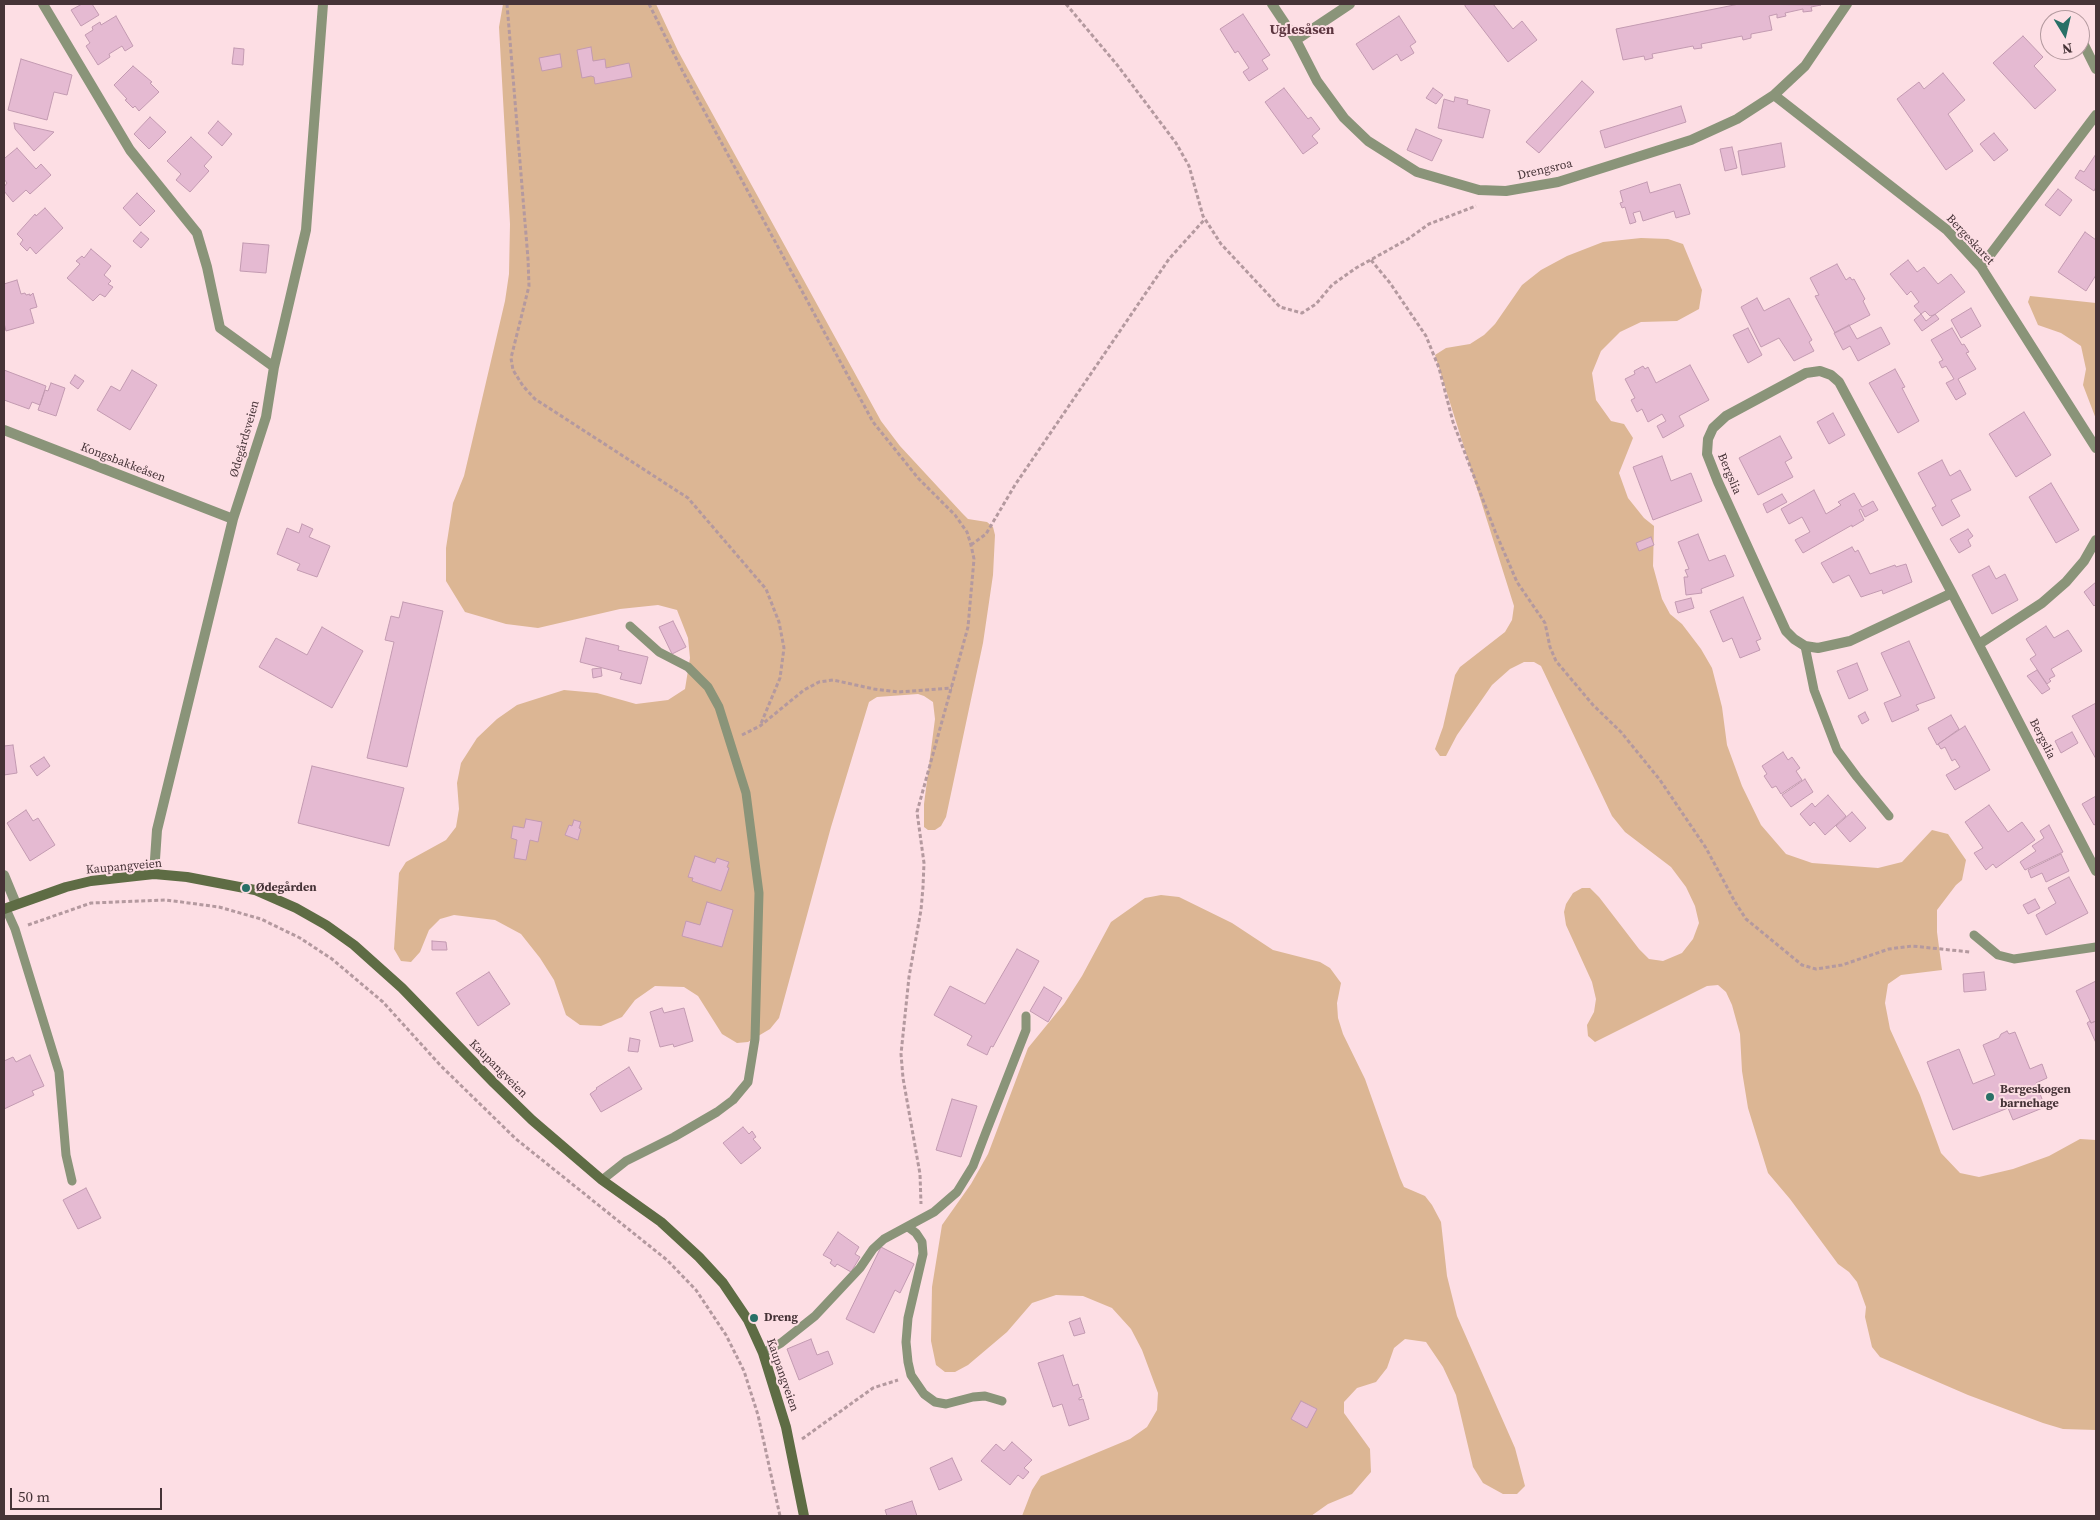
<!DOCTYPE html>
<meta charset="utf-8">
<style>
body{margin:0}
#map{position:relative;width:2100px;height:1520px;overflow:hidden;background:#fddee4;font-family:"Source Serif 4",serif}
canvas{display:block}
.frame{position:absolute;inset:0;border:5px solid #463337;pointer-events:none}
.north{position:absolute;left:2040px;top:10px;width:50px;height:50px;box-sizing:border-box;background:#fddee4;border:1px solid #b49a9f;border-radius:50%;rotate:171deg;font-size:14px;font-weight:700;line-height:20px;text-align:center;color:#463337}
.north::after{content:'';display:block;margin:auto;width:18px;height:22px;background:#297067;clip-path:polygon(50% 0,100% 100%,50% 72%,0 100%)}
.scale{position:absolute;left:10px;top:1488px;width:152px;height:22px;box-sizing:border-box;border:2px solid #463337;border-top:0;padding-left:6px;font-size:15px;line-height:18px;white-space:nowrap;color:#463337;-webkit-text-stroke:4px #fddee4;paint-order:stroke}
</style>
<div id="map">
<canvas width="2100" height="1520"></canvas>
<div class="frame"></div>
<div class="north">N</div>
<div class="scale">50 m</div>
</div>
<script>
const context = document.querySelector('canvas').getContext('2d');
context.lineJoin = 'round';
function fill(path, color) { context.fillStyle = color; context.fill(path, 'evenodd'); }
const poly = rows => new Path2D(rows.map(r => 'M' + r).join(''));
function strokePath(path, color, width, dash) { context.strokeStyle = color; context.lineWidth = width; context.lineCap = dash ? 'butt' : 'round'; context.setLineDash(dash || []); context.stroke(path); }
function write(font, color, halo, rows, align = 'center') {
  context.font = font + ' "Source Serif 4",serif'; context.lineWidth = 4; context.setLineDash([]); context.textBaseline = 'middle'; context.strokeStyle = halo; context.fillStyle = color; for (const [text, x, y, turn = 0] of rows) {
    context.save(); context.translate(x, y); context.rotate((+turn || 0) * Math.PI / 180); context.textAlign = isNaN(turn) ? turn : align; if (halo) context.strokeText(text, 0, 0); context.fillText(text, 0, 0); context.restore();
  }
}
const green = poly([
 [503,4,656,4,678,51,881,421,900,446,962,513,968,519,987,522,993,527,995,535,993,575,983,643,946,817,941,826,935,830,928,830,924,827,924,804,935,719,933,702,924,696,918,694,877,697,869,702,831,827,779,1018,770,1029,748,1042,737,1043,722,1034,698,996,684,987,655,986,635,1000,622,1017,601,1026,580,1025,566,1015,554,980,540,958,521,934,495,920,454,915,440,919,429,930,420,952,411,962,401,961,394,949,399,873,406,862,446,840,456,827,459,809,457,783,461,763,477,738,497,719,517,705,564,690,597,693,636,704,668,700,685,689,690,658,688,638,677,610,658,605,620,609,538,628,506,624,465,612,446,581,446,548,453,503,464,476,472,442,505,301,509,274,510,224,499,27],
 [1641,238,1668,239,1683,244,1702,290,1699,309,1677,321,1641,322,1620,332,1601,351,1592,373,1596,400,1611,421,1624,424,1633,438,1619,473,1628,498,1644,518,1654,526,1653,566,1662,599,1670,614,1682,624,1701,649,1712,668,1722,707,1727,745,1742,786,1761,825,1786,854,1812,863,1878,868,1902,862,1932,830,1948,834,1966,860,1962,880,1956,885,1937,910,1937,932,1942,970,1901,975,1888,984,1885,1003,1890,1029,1920,1095,1941,1153,1960,1173,1979,1177,2013,1169,2049,1156,2080,1139,2096,1140,2096,1430,2063,1429,2043,1423,1968,1395,1880,1357,1872,1347,1865,1317,1866,1307,1857,1282,1849,1272,1838,1264,1790,1199,1768,1173,1748,1108,1742,1071,1740,1034,1732,1005,1726,992,1718,985,1707,986,1595,1042,1588,1036,1587,1025,1594,1012,1596,999,1592,982,1566,925,1564,912,1566,904,1573,893,1582,888,1590,888,1599,897,1639,949,1649,959,1663,961,1682,953,1693,939,1699,923,1695,906,1686,887,1671,867,1625,832,1612,816,1541,666,1534,662,1524,662,1510,669,1492,685,1483,698,1457,735,1446,756,1440,756,1435,749,1443,727,1455,675,1460,667,1505,632,1512,620,1514,606,1435,355,1446,348,1470,344,1484,335,1495,324,1522,285,1541,270,1567,256,1603,242],
 [2030,296,2096,303,2096,419,2083,385,2086,369,2081,346,2061,333,2038,325,2028,302],
 [1161,895,1179,897,1232,923,1273,950,1320,962,1330,968,1341,983,1337,1003,1338,1018,1343,1034,1365,1079,1400,1178,1404,1187,1425,1196,1432,1205,1441,1222,1447,1276,1457,1316,1515,1448,1525,1486,1517,1494,1503,1494,1483,1483,1473,1467,1456,1395,1443,1367,1426,1342,1405,1339,1394,1348,1387,1368,1376,1382,1357,1388,1344,1402,1344,1413,1370,1449,1371,1472,1352,1494,1328,1504,1311,1516,1022,1516,1032,1490,1041,1476,1130,1439,1147,1427,1157,1410,1158,1393,1142,1350,1131,1329,1112,1308,1083,1296,1056,1295,1032,1303,1007,1332,968,1365,955,1372,945,1372,936,1365,931,1341,932,1287,942,1225,971,1184,988,1154,1028,1048,1064,1004,1082,976,1111,922,1145,898]
]);
const building = poly([
 [82,4,92,4,99,15,81,26,71,10,82,4],
 [1465,4,1493,4,1513,29,1522,21,1537,40,1508,62,1465,6,1465,4],
 [1739,4,1821,5,1811,7,1812,11,1803,12,1803,9,1785,13,1786,16,1777,18,1777,14,1769,16,1772,30,1751,34,1751,38,1743,40,1742,36,1701,44,1702,48,1694,49,1693,46,1652,54,1653,58,1645,60,1644,56,1623,60,1616,29,1739,4],
 [1243,14,1270,55,1262,60,1268,69,1249,81,1243,72,1249,68,1238,51,1235,53,1220,29,1243,14],
 [116,16,133,46,125,51,122,46,109,54,110,57,98,65,86,46,90,43,85,35,93,30,92,27,100,22,101,25,116,16],
 [1399,16,1416,42,1410,46,1414,53,1401,61,1397,54,1373,70,1356,44,1399,16],
 [2023,36,2043,57,2034,66,2056,90,2035,109,1993,63,2023,36],
 [591,47,593,61,605,59,606,68,629,63,632,77,595,84,594,77,591,76,582,78,577,50,591,47],
 [234,48,244,49,243,65,232,64,234,48],
 [560,54,562,67,542,71,539,58,560,54],
 [21,59,72,75,67,95,54,92,47,120,8,110,21,59],
 [133,66,152,82,150,83,159,92,139,111,135,106,133,108,125,100,127,99,114,85,133,66],
 [1943,73,1965,100,1948,114,1973,151,1946,170,1897,99,1919,82,1924,89,1943,73],
 [1582,81,1594,92,1539,153,1526,142,1582,81],
 [1284,88,1308,119,1311,117,1320,129,1312,136,1318,143,1303,154,1265,102,1284,88],
 [1433,88,1443,95,1436,104,1426,98,1433,88],
 [1455,97,1468,100,1467,104,1490,110,1483,138,1438,128,1444,99,1454,102,1455,97],
 [1681,106,1686,122,1605,148,1600,131,1681,106],
 [150,117,166,132,149,149,134,134,150,117],
 [218,121,232,134,222,146,208,133,218,121],
 [14,123,54,132,34,151,15,129,14,123],
 [1416,129,1442,140,1432,161,1407,150,1416,129],
 [1994,133,2008,150,1994,161,1980,144,1994,133],
 [191,137,212,157,204,166,209,171,190,192,176,180,181,174,167,161,191,137],
 [1781,143,1785,167,1742,175,1738,151,1781,143],
 [1732,147,1737,168,1725,171,1720,149,1732,147],
 [17,148,36,169,41,164,51,175,30,194,26,190,13,202,4,191,4,187,7,183,4,179,4,157,5,158,17,148],
 [2096,154,2096,187,2094,191,2075,178,2080,170,2084,172,2096,154],
 [1647,182,1650,193,1680,184,1690,214,1676,218,1674,211,1643,221,1640,211,1633,213,1636,222,1630,224,1625,207,1622,208,1620,203,1623,202,1620,191,1647,182],
 [2058,189,2072,200,2060,216,2045,205,2058,189],
 [137,193,155,211,140,226,123,208,137,193],
 [45,208,63,228,36,254,30,247,27,251,20,244,23,240,17,234,35,214,36,216,45,208],
 [141,232,149,239,141,248,133,241,141,232],
 [2085,232,2096,240,2096,275,2086,291,2058,272,2085,232],
 [243,243,269,245,266,273,240,271,243,243],
 [91,249,111,266,104,275,111,281,108,284,113,287,105,297,100,294,93,301,67,278,80,264,76,261,82,256,84,258,91,249],
 [1908,260,1917,272,1924,267,1938,284,1951,274,1965,292,1934,315,1930,316,1925,311,1921,314,1914,306,1919,302,1911,291,1907,295,1890,274,1908,260],
 [1837,264,1846,280,1850,277,1852,280,1854,279,1865,299,1863,301,1870,315,1835,333,1815,296,1819,295,1810,278,1837,264],
 [17,280,21,294,25,293,26,295,30,294,30,296,33,293,37,307,30,309,34,323,6,331,4,323,4,284,17,280],
 [1757,298,1764,311,1789,298,1812,340,1809,342,1814,351,1794,361,1779,338,1761,347,1741,307,1757,298],
 [1971,308,1981,326,1961,338,1951,320,1971,308],
 [1921,314,1926,321,1935,314,1939,319,1922,331,1914,320,1921,314],
 [1849,325,1857,339,1881,327,1890,344,1858,361,1850,346,1843,350,1834,333,1849,325],
 [1748,328,1762,355,1748,363,1733,335,1748,328],
 [1952,328,1962,345,1964,344,1969,352,1966,353,1976,369,1958,379,1966,394,1956,400,1946,383,1954,379,1946,366,1942,368,1939,362,1943,360,1931,340,1952,328],
 [1690,365,1709,400,1679,416,1684,426,1663,438,1657,426,1666,421,1662,414,1648,422,1642,409,1637,412,1631,400,1635,398,1625,379,1635,374,1634,371,1643,366,1645,369,1648,367,1656,383,1690,365],
 [1895,369,1905,387,1902,388,1919,421,1898,433,1869,383,1895,369],
 [4,370,46,386,40,405,32,402,29,409,4,400,4,370],
 [132,370,157,385,130,430,97,410,111,386,120,391,132,370],
 [75,375,84,381,78,389,70,383,75,375],
 [51,383,65,388,56,416,38,410,45,390,48,391,51,383],
 [2024,412,2051,455,2016,477,1989,434,2024,412],
 [1833,413,1845,435,1829,444,1817,422,1833,413],
 [1780,436,1792,458,1785,462,1793,477,1758,495,1739,458,1780,436],
 [1662,456,1671,481,1691,473,1702,501,1653,520,1633,467,1662,456],
 [1942,460,1950,476,1960,470,1971,490,1951,500,1960,516,1942,526,1932,508,1936,506,1918,473,1942,460],
 [2051,483,2079,530,2056,543,2029,497,2051,483],
 [1814,490,1826,514,1841,505,1838,502,1854,493,1862,507,1873,501,1878,510,1865,517,1861,509,1859,510,1864,520,1852,527,1852,525,1803,553,1795,540,1810,532,1802,517,1789,524,1781,509,1814,490],
 [1782,494,1787,502,1767,513,1763,504,1782,494],
 [302,524,313,529,309,537,330,546,317,577,297,570,300,564,277,554,287,528,299,533,302,524],
 [1968,529,1973,536,1968,540,1971,546,1959,553,1950,539,1968,529],
 [1698,534,1709,561,1725,555,1734,576,1701,589,1702,593,1686,595,1684,577,1688,577,1685,570,1689,569,1678,542,1698,534],
 [1651,537,1654,545,1639,551,1636,543,1651,537],
 [1852,547,1855,552,1858,550,1870,574,1895,565,1896,567,1906,564,1912,582,1883,594,1882,590,1861,597,1849,575,1833,583,1821,563,1852,547],
 [1989,566,1996,579,2005,574,2018,600,1992,614,1972,575,1989,566],
 [2096,582,2096,604,2094,606,2084,592,2096,582],
 [1743,597,1761,639,1756,641,1760,650,1740,658,1732,638,1723,642,1710,611,1743,597],
 [1691,598,1694,608,1678,613,1675,602,1691,598],
 [403,602,443,611,407,767,367,758,394,642,385,640,391,616,399,618,403,602],
 [673,621,686,647,672,654,659,627,673,621],
 [2046,626,2054,638,2068,630,2082,651,2051,669,2055,676,2049,679,2051,681,2047,684,2030,659,2036,655,2026,639,2046,626],
 [322,627,363,651,332,708,259,667,276,638,307,655,322,627],
 [586,638,619,646,618,650,648,657,641,684,620,679,622,673,580,662,586,638],
 [1909,641,1935,698,1916,705,1919,710,1892,722,1884,703,1901,696,1881,653,1909,641],
 [1857,663,1868,690,1849,699,1837,671,1857,663],
 [601,668,602,676,593,678,592,669,601,668],
 [2037,670,2050,689,2042,694,2027,676,2037,670],
 [2096,703,2096,759,2072,716,2096,703],
 [1865,712,1869,720,1862,724,1858,716,1865,712],
 [1951,715,1959,729,1937,745,1928,728,1951,715],
 [1965,726,1990,770,1955,790,1946,775,1960,767,1955,759,1952,761,1945,747,1941,749,1938,744,1965,726],
 [2072,732,2078,743,2061,753,2055,741,2072,732],
 [13,745,17,773,4,775,4,779,4,746,13,745],
 [1783,752,1788,760,1792,757,1800,768,1796,771,1802,780,1781,794,1776,786,1772,788,1764,776,1767,774,1762,766,1783,752],
 [44,757,50,766,37,776,30,766,44,757],
 [312,766,404,788,389,846,298,823,312,766],
 [1805,779,1813,792,1791,807,1782,795,1805,779],
 [1828,795,1846,816,1825,835,1814,822,1810,826,1800,814,1812,803,1815,807,1828,795],
 [2096,796,2096,824,2094,825,2082,804,2096,796],
 [1989,805,2008,832,2022,822,2035,840,1996,868,1993,864,1986,870,1974,853,1983,848,1965,822,1989,805],
 [26,810,33,821,38,818,55,845,30,861,7,823,26,810],
 [1852,812,1866,828,1850,842,1836,826,1852,812],
 [526,819,542,822,538,842,530,840,526,860,514,858,517,840,511,838,513,826,524,828,526,819],
 [574,820,581,822,579,828,581,829,578,840,565,835,569,825,572,826,574,820],
 [2049,825,2063,852,2025,870,2020,862,2036,851,2032,846,2044,838,2040,831,2049,825],
 [2061,854,2069,871,2046,882,2042,873,2031,878,2028,870,2061,854],
 [695,856,715,863,717,858,729,862,727,867,729,868,721,891,692,881,693,878,688,877,695,856],
 [2069,877,2088,913,2046,935,2036,915,2056,903,2048,888,2069,877],
 [2035,899,2040,908,2028,914,2023,905,2035,899],
 [707,902,733,910,722,947,682,936,686,921,700,925,707,902],
 [432,941,446,942,447,950,432,950,432,941],
 [1017,949,1039,961,993,1047,991,1046,987,1055,967,1045,972,1036,934,1015,950,986,985,1004,1017,949],
 [489,972,510,1004,478,1026,456,993,489,972],
 [1984,972,1986,990,1964,992,1963,974,1984,972],
 [2096,981,2096,1021,2091,1023,2076,991,2096,981],
 [1044,987,1062,998,1048,1022,1030,1011,1044,987],
 [662,1008,664,1013,684,1008,693,1041,674,1047,673,1044,660,1047,650,1012,662,1008],
 [2090,1021,2091,1023,2096,1021,2096,1043,2087,1023,2090,1021],
 [2007,1031,2009,1034,2015,1032,2030,1069,2042,1064,2047,1078,2036,1083,2045,1107,2013,1120,2008,1108,1953,1130,1927,1062,1959,1049,1973,1084,1995,1075,1983,1045,1999,1038,2001,1034,2007,1031],
 [630,1038,640,1040,638,1052,628,1051,630,1038],
 [30,1055,44,1086,32,1091,34,1095,4,1109,4,1061,13,1057,16,1062,30,1055],
 [629,1067,642,1089,601,1112,590,1094,597,1089,596,1088,629,1067],
 [952,1099,977,1106,961,1157,936,1150,952,1099],
 [743,1127,749,1134,752,1131,756,1137,753,1139,761,1148,741,1164,723,1143,743,1127],
 [86,1188,101,1218,78,1229,63,1200,86,1188],
 [838,1232,859,1247,855,1254,860,1257,851,1272,837,1264,835,1267,830,1263,832,1260,823,1255,838,1232],
 [881,1247,914,1264,900,1293,895,1290,874,1333,846,1319,881,1247],
 [1080,1318,1085,1333,1074,1336,1069,1322,1080,1318],
 [811,1339,817,1355,828,1351,833,1364,799,1380,787,1349,811,1339],
 [1063,1355,1073,1386,1078,1384,1082,1397,1079,1398,1079,1400,1083,1399,1089,1419,1069,1426,1062,1404,1053,1407,1038,1363,1063,1355],
 [1301,1401,1317,1409,1307,1428,1291,1419,1301,1401],
 [1012,1442,1032,1460,1024,1468,1029,1472,1023,1479,1018,1475,1010,1485,981,1461,996,1444,1004,1451,1012,1442],
 [952,1458,962,1480,939,1490,930,1468,952,1458],
 [912,1501,917,1516,887,1516,885,1510,912,1501]
]);
const path = poly([
 [507,4,528,259,529,286,511,358,513,370,523,386,535,399,688,498,766,589,779,622,784,648,780,678,760,726],
 [649,4,682,70,873,422,918,478,955,515,967,532,971,545,974,559,968,627,917,812,924,863,923,887,921,910,909,977,901,1054,903,1078,920,1174,921,1204],
 [1066,4,1118,66,1176,143,1189,166,1203,216,1221,244,1280,307,1302,313,1316,304,1332,285,1356,268,1408,239,1429,224,1476,206],
 [1371,260,1390,283,1426,336,1439,368,1453,422,1495,531,1517,582,1545,623,1550,647,1556,661,1593,705,1621,732,1660,780,1706,848,1735,902,1746,919,1802,965,1816,969,1842,965,1889,949,1912,946,1970,952],
 [971,545,986,534,1015,485,1169,259,1205,219],
 [742,735,760,726,804,690,819,682,833,680,874,689,898,692,952,688],
 [28,925,91,903,166,900,219,907,261,919,300,938,332,959,383,1002,441,1066,516,1139,667,1260,696,1290,726,1335,744,1371,758,1415,780,1516],
 [802,1439,873,1388,898,1380]
]);
const service = poly([
 [1805,646,1814,690,1837,750,1857,777,1889,816],
 [6,909,15,929,59,1072,66,1155,72,1181],
 [1974,935,1998,955,2014,959,2096,947],
 [602,1180,626,1161,674,1137,717,1112,733,1100,748,1082,755,1039,759,893,746,793,719,707,708,687,688,667,659,652,630,626],
 [908,1227,916,1233,922,1242,923,1254,908,1318,906,1342,908,1362,911,1375,924,1394,935,1402,946,1404,973,1397,985,1396,1002,1401],
 [763,1353,781,1343,815,1316,860,1268,873,1249,884,1239,934,1212,957,1192,973,1166,986,1132,1026,1030,1026,1016]
]);
const minor = poly([
 [43,4,130,150,197,233,207,267,220,328,274,367],
 [1272,4,1296,40,1317,81,1344,118,1368,141,1417,172,1479,190,1506,191,1558,182,1691,140,1737,119,1774,95,1805,66,1847,4],
 [2069,17,2071,20],
 [2080,37,2096,69],
 [1296,40,1350,4],
 [1774,95,1947,230,1981,267,2096,448],
 [1981,267,2096,115],
 [4,430,233,519],
 [1952,593,1850,641,1818,648,1805,646,1794,639,1786,631,1718,482,1707,454,1708,439,1713,428,1726,416,1806,373,1820,371,1831,375,1839,382,1952,593,2096,871],
 [1979,644,2042,603,2066,582,2084,561,2096,540],
 [154,874,157,830,233,519,266,417,274,367,306,230,323,4],
 [4,875,16,904]
]);
const secondary = poly([
 [4,909,66,887,91,881,154,874,187,877,255,890,296,908,326,925,354,945,402,988,494,1083,532,1120,602,1180,661,1222,699,1257,723,1283,748,1320,763,1353,786,1427,804,1516]
]);
const markers = [
 [246,888,5,"#297067"],
 [1990,1097,5,"#297067"],
 [754,1318,5,"#297067"]
];
const streetNames = [
 ["Drengsroa",1545,170,-13],
 ["Bergeskaret",1970,240,47],
 ["Ødegårdsveien",245,439,-74],
 ["Kongsbakkeåsen",123,463,21],
 ["Bergslia",1729,474,67],
 ["Bergslia",2042,739,63],
 ["Kaupangveien",124,867,-5],
 ["Kaupangveien",498,1069,45],
 ["Kaupangveien",782,1375,71]
];
const poiNames = [
 ["Ødegården",256,888],
 ["Bergeskogen",2000,1090],
 ["barnehage",2000,1104],
 ["Dreng",764,1318]
];
const neighbourhoodNames = [
 ["Uglesåsen",1302,30]
];
fill(green, '#dcb694');
fill(building, '#e5bad2');
strokePath(building, '#c39ab1', 1);
strokePath(path, '#b4999f', 3, [4, 2.5]);
strokePath(service, '#8a9479', 9);
strokePath(minor, '#8a9479', 10);
strokePath(secondary, '#5e6c44', 10);
for (const [x, y, r, color] of markers) { const dot = new Path2D(); dot.arc(x, y, r, 0, 2 * Math.PI); context.fillStyle = color; context.fill(dot); strokePath(dot, '#fddee4', 2); }
write('12px', '#463337', '#fddee4', streetNames);
write('bold 12px', '#463337', '#fddee4', poiNames, 'left');
write('bold 14px', '#5d3640', '#fddee4', neighbourhoodNames);
</script>
